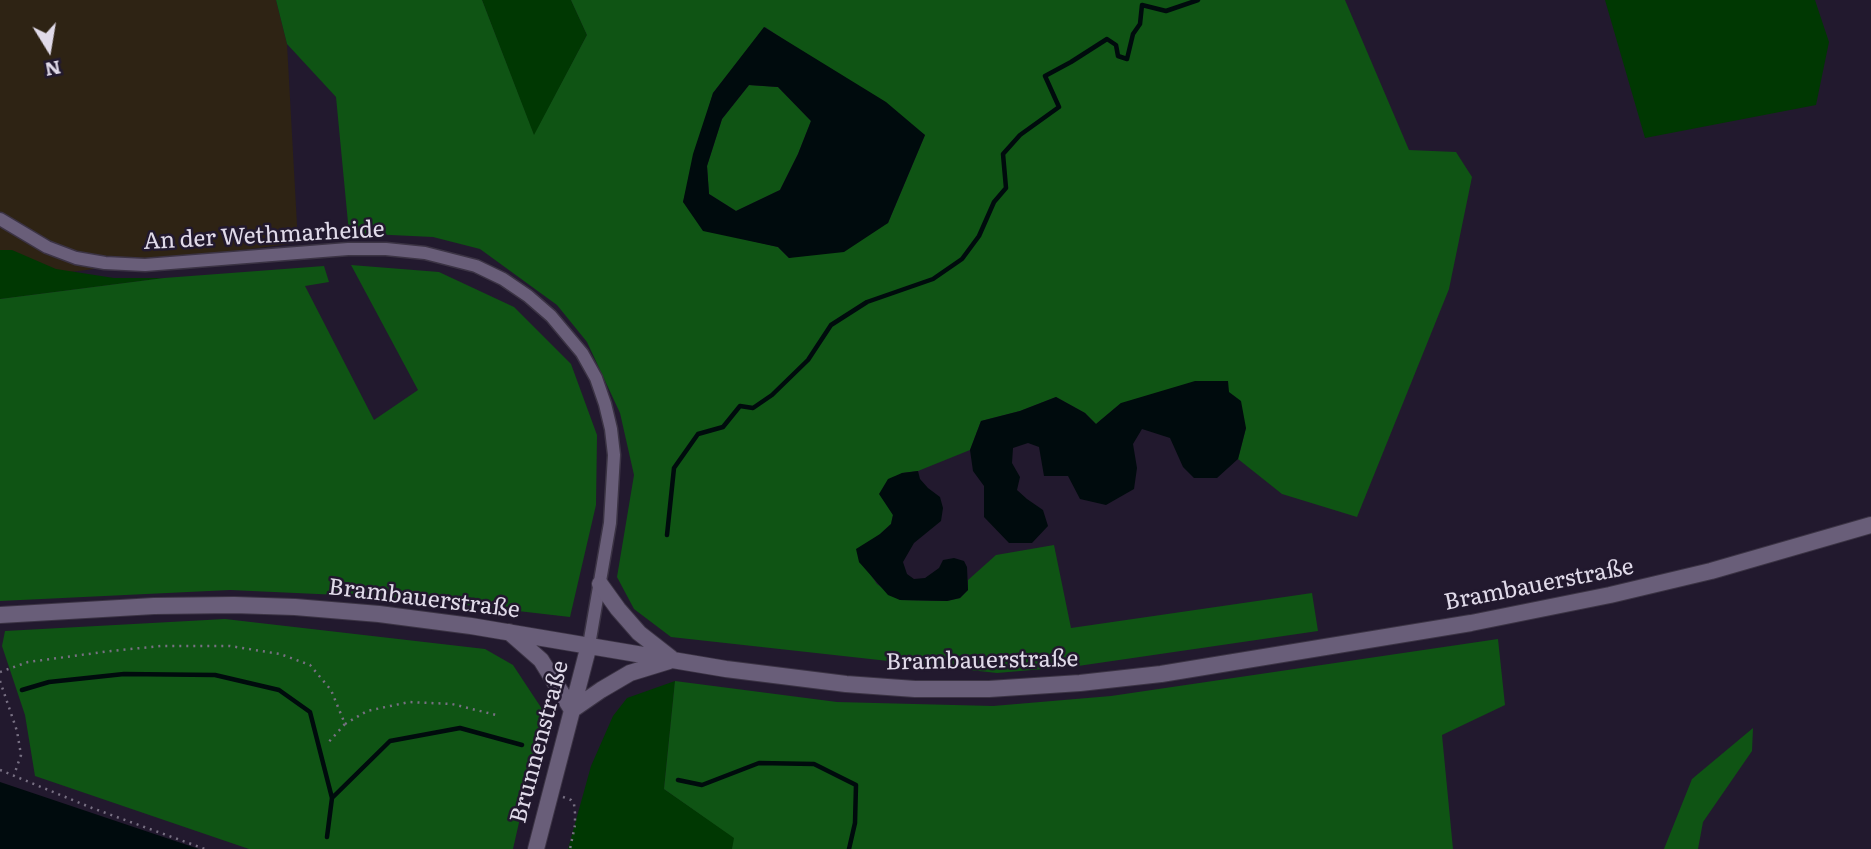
<!DOCTYPE html>
<meta charset="utf-8">
<style>
body{margin:0}
#map{position:relative;width:1871px;height:849px;overflow:hidden;background:#22192e;font-family:Literata,serif}
canvas{display:block}
.north{position:absolute;left:14px;top:14px;width:70px;height:70px;-webkit-text-stroke:5px #22192e;paint-order:stroke;rotate:169deg;font-size:19px;font-weight:700;line-height:28px;text-align:center;color:#e0dae9}
.north::after{content:'';display:block;margin:auto;width:24px;height:32px;background:#e0dae9;clip-path:polygon(50% 0,100% 100%,50% 72%,0 100%)}
</style>
<div id="map">
<canvas width="1871" height="849"></canvas>
<div class="north">N</div>
</div>
<script>
const context = document.querySelector('canvas').getContext('2d');
context.lineJoin = 'round';
function fill(path, color) { context.fillStyle = color; context.fill(path, 'evenodd'); }
const poly = rows => new Path2D(rows.map(r => 'M' + r).join(''));
function strokePath(path, color, width, dash) { context.strokeStyle = color; context.lineWidth = width; context.lineCap = dash ? 'butt' : 'round'; context.setLineDash(dash || []); context.stroke(path); }
function write(font, color, halo, rows, align = 'center') {
  context.font = font + ' Literata,serif'; context.lineWidth = 5; context.setLineDash([]); context.textBaseline = 'middle'; context.strokeStyle = halo; context.fillStyle = color; for (const [text, x, y, turn = 0] of rows) {
    context.save(); context.translate(x, y); context.rotate((+turn || 0) * Math.PI / 180); context.textAlign = isNaN(turn) ? turn : align; if (halo) context.strokeText(text, 0, 0); context.fillText(text, 0, 0); context.restore();
  }
}
const industrial = poly([
 [0,0,276,0,287,44,298,243,0,281]
]);
const green = poly([
 [482,0,571,0,587,35,534,136],
 [1605,0,1815,0,1829,42,1816,105,1645,138],
 [0,250,12,250,56,269,114,278,164,278,0,299],
 [675,681,664,789,735,838,732,849,568,849,591,766,613,716,627,698]
]);
const forest = poly([
 [276,0,482,0,534,135,587,35,571,0,1345,0,1409,150,1456,152,1472,177,1449,289,1357,517,1282,494,1238,459,1246,428,1121,403,1096,424,1085,413,1056,397,1020,411,981,421,970,450,918,471,902,473,880,494,893,515,891,524,880,534,859,562,866,568,877,584,900,600,947,601,960,598,968,590,968,580,996,555,1054,545,1071,628,1312,593,1318,631,1078,666,997,673,671,637,634,609,617,577,634,475,620,413,587,342,557,305,480,249,433,237,349,233,336,97,287,44],
 [765,27,925,135,888,223,789,258,778,247,748,240,683,202,713,93],
 [749,85,778,87,811,121,798,154,780,190,736,211,709,194,707,166,722,119],
 [351,265,439,272,514,307,571,364,597,435,596,505,570,617,405,598,230,590,0,601,0,299,164,278,324,266,329,282,305,286,374,420,418,390],
 [225,619,485,649,513,665,544,712,513,849,249,849,35,776,25,715,2,646,5,631],
 [1498,639,1505,705,1442,735,1453,849,732,849,734,838,664,789,675,681,837,702,993,706,1111,696],
 [1753,728,1752,751,1703,822,1698,849,1664,849,1692,779]
]);
const water = poly([
 [764,27,886,102,925,135,888,223,844,252,789,258,778,247,703,231,683,202,693,154,713,93],
 [749,85,778,87,811,121,798,154,780,190,736,211,709,194,707,166,722,119],
 [1195,381,1228,381,1229,392,1241,401,1246,428,1238,459,1217,478,1194,478,1183,467,1170,438,1142,429,1133,444,1137,468,1134,489,1106,505,1080,499,1068,476,1044,476,1039,447,1028,443,1013,448,1012,463,1020,477,1017,490,1027,499,1043,510,1048,526,1032,543,1009,543,984,517,984,486,973,471,970,450,981,421,1020,411,1056,397,1085,413,1096,424,1121,403],
 [918,471,920,479,928,488,940,497,943,508,941,521,914,543,903,562,907,574,914,579,925,578,939,568,943,560,954,558,964,561,967,567,968,590,960,598,947,601,900,600,888,595,859,562,856,549,880,534,891,524,893,515,879,494,888,479,902,473],
 [0,782,199,849,0,849]
]);
const stream = poly([
 [667,535,674,468,698,434,723,427,740,406,753,408,772,395,808,360,831,325,867,302,933,279,962,259,979,236,994,202,1006,188,1003,154,1020,135,1059,107,1045,76,1071,62,1107,39,1116,45,1118,56,1127,59,1133,34,1140,24,1142,5,1166,11,1198,0],
 [22,690,49,682,124,674,215,675,279,690,310,712,332,798,327,837],
 [678,780,702,785,759,763,814,764,856,785,855,823,849,849],
 [332,798,390,741,460,728,522,745]
]);
const path = poly([
 [0,672,28,662,111,651,161,646,230,646,280,654,310,665,331,690,345,724,326,745],
 [0,681,17,731,21,755,14,775],
 [345,724,367,711,409,702,452,704,500,716],
 [0,770,92,808,205,849],
 [563,797,571,800,574,804,575,813,575,825,570,849]
]);
const street = poly([
 [0,219,47,247,76,258,105,263,145,265,348,249,386,249,425,253,476,266,503,279,528,296,551,316,582,353,596,378,605,404,611,429,614,455,610,523,589,645]
]);
const secondary = poly([
 [600,584,618,609,639,633,671,658],
 [0,615,154,606,234,605,295,607,379,614,471,626,726,669,846,684,915,689,989,689,1080,683,1161,674,1471,623,1610,595,1711,571,1871,525],
 [509,632,541,660,572,710],
 [572,710,601,690,630,673,669,661],
 [536,849,589,645]
]);
const streetNames = [
 ["An der Wethmarheide",264,236,-3],
 ["Brambauerstraße",1539,585,-11],
 ["Brambauerstraße",424,599,7],
 ["Brambauerstraße",982,661,-1],
 ["Brunnenstraße",540,742,-75]
];
fill(industrial, '#2e2314');
fill(green, '#003802');
fill(forest, '#0f5414');
fill(water, '#000b0d');
strokePath(stream, '#000b0d', 4.5);
strokePath(street, '#3b3344', 15);
strokePath(secondary, '#3b3344', 18);
strokePath(path, '#787083', 2.5, [2, 5]);
strokePath(street, '#695e79', 12);
strokePath(secondary, '#695e79', 16);
write('23px', '#e0dae9', '#22192e', streetNames);
</script>
